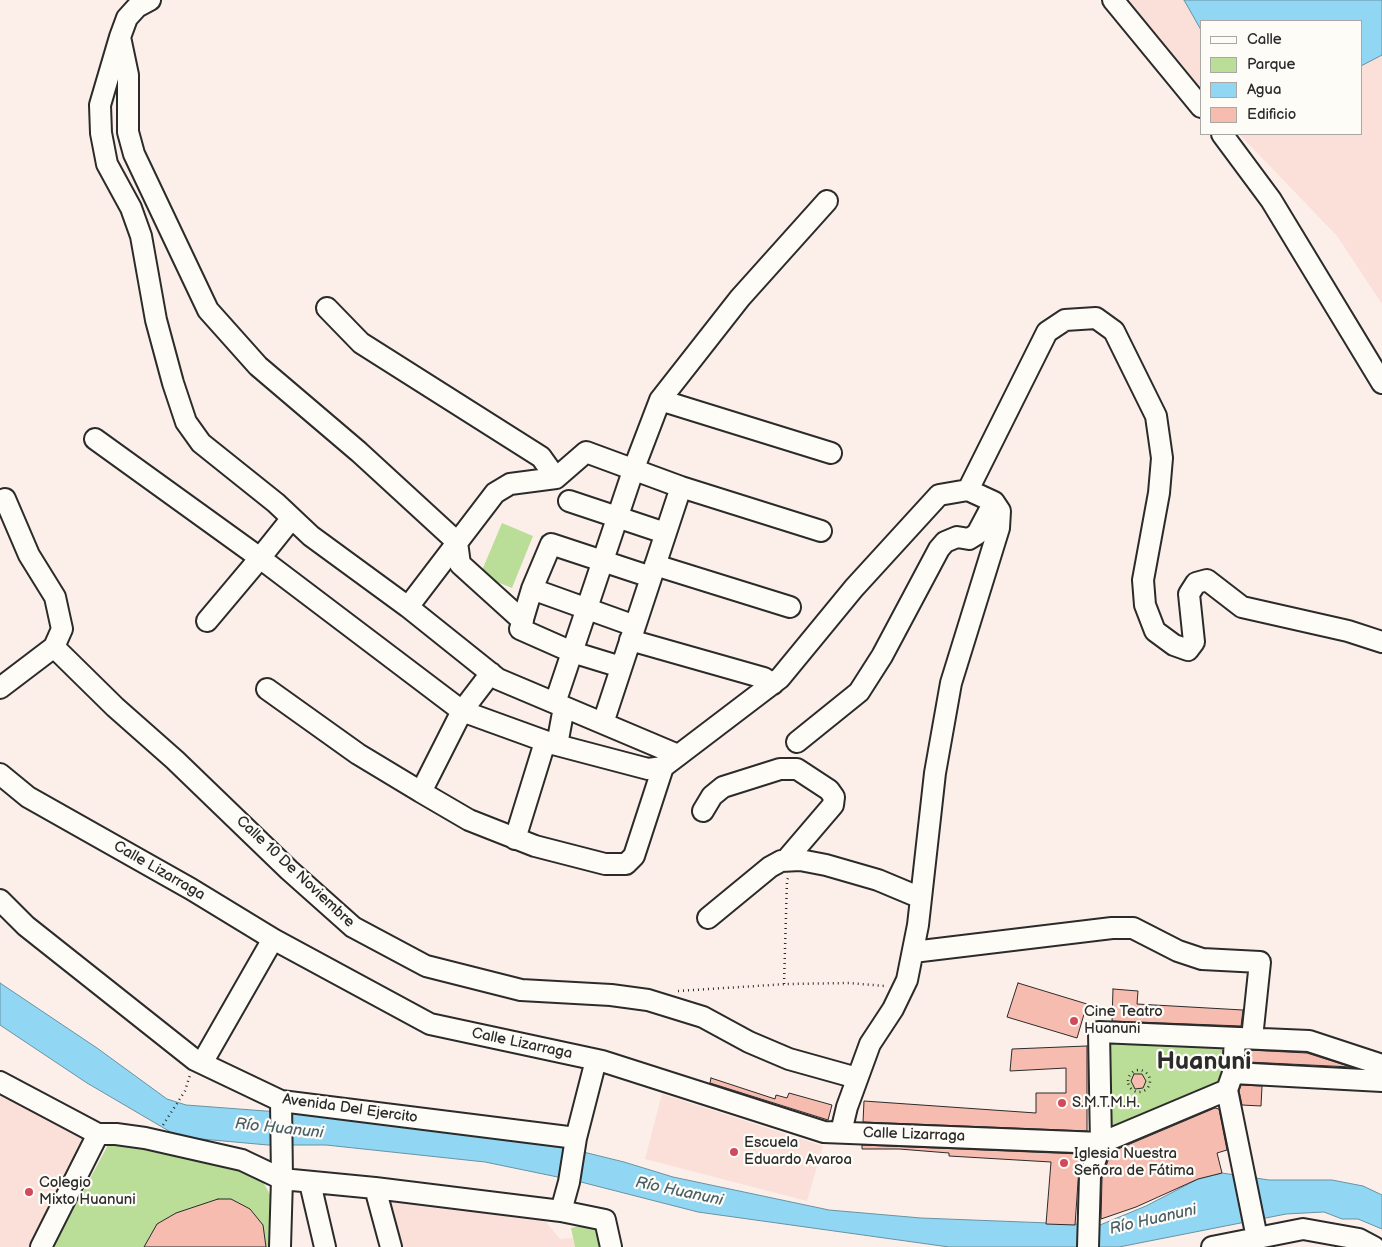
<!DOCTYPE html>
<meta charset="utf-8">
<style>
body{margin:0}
#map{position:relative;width:1382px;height:1247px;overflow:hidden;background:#fcefe9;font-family:"Balsamiq Sans",sans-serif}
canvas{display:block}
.legend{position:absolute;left:1200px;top:20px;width:162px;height:115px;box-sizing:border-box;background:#fdfcf7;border:1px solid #a9a8a5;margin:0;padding:6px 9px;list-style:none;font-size:15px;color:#2b2b2b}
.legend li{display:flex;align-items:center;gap:10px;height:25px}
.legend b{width:25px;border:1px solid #a9a8a5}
</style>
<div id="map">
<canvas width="1382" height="1247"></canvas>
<ul class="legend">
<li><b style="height:6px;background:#fdfcf7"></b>Calle</li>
<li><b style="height:14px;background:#bade98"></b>Parque</li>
<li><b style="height:14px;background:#91d7f3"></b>Agua</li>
<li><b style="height:14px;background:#f7bcb0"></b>Edificio</li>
</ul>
</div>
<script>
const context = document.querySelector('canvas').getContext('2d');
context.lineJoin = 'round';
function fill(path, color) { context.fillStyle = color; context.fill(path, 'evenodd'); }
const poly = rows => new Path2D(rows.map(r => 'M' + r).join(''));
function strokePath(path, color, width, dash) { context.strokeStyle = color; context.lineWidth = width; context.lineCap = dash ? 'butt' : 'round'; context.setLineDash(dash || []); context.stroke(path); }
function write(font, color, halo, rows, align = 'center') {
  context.font = font + ' "Balsamiq Sans",sans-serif'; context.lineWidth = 4.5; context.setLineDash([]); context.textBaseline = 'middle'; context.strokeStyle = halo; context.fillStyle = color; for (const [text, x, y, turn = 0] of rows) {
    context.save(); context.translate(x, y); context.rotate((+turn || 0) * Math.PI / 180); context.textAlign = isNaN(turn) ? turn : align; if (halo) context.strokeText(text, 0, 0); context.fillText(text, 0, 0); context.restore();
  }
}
const built = poly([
 [1128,0,1382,0,1382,304,1337,236,1239,134,1361,134,1361,21,1201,21,1201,88],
 [0,1092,86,1137,29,1247,0,1247],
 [662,1094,823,1146,807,1201,645,1159],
 [385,1192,540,1215,560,1239,573,1238,575,1247,401,1247]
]);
const green = poly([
 [502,523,533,536,512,588,480,575],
 [1111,1037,1229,1044,1226,1073,1221,1080,1109,1127],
 [123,1137,256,1169,278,1209,275,1247,53,1247,108,1145],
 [599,1222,604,1247,575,1247,571,1228]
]);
const water = poly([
 [1184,0,1382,0,1382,55,1361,66,1361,21,1201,21,1201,30,1184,0],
 [0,983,97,1048,167,1099,186,1105,332,1116,563,1147,624,1162,673,1177,829,1210,921,1218,1100,1225,1146,1206,1198,1179,1222,1173,1269,1180,1332,1180,1363,1186,1382,1195,1382,1229,1358,1219,1342,1219,1324,1212,1286,1214,1119,1247,949,1247,698,1212,577,1181,485,1162,326,1145,268,1145,179,1137,87,1083,0,1025,0,983]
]);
const building = poly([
 [1018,983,1087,1004,1077,1038,1007,1017,1018,983],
 [1113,989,1138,991,1137,1004,1243,1010,1241,1026,1112,1021,1113,989],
 [1087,1046,1087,1131,863,1122,864,1101,1036,1113,1036,1093,1066,1093,1066,1068,1010,1071,1012,1049,1087,1046],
 [1248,1050,1307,1053,1351,1067,1248,1062,1248,1050],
 [1134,1074,1142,1074,1146,1081,1143,1088,1135,1089,1131,1081,1134,1074],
 [711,1078,775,1099,776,1095,787,1098,789,1093,832,1105,828,1120,710,1083,711,1078],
 [1241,1085,1262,1086,1261,1106,1242,1105,1239,1091,1241,1085],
 [1215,1108,1219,1109,1227,1150,1217,1153,1222,1173,1198,1179,1136,1207,1101,1219,1102,1178,1111,1152,1215,1108],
 [862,1145,1080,1154,1075,1225,1046,1224,1051,1162,949,1156,949,1153,899,1149,862,1149,862,1145],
 [218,1199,231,1199,250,1209,263,1225,266,1247,144,1247,157,1224,176,1213,218,1199]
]);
const path = poly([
 [784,984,787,880,789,876],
 [678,991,787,984,849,983,885,986],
 '1128 1081a11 11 0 1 1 22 0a11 11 0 1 1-22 0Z',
 [163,1125,185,1091,190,1075]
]);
const minor = poly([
 [150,0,137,7,127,18,120,37,128,75,128,132,134,154,208,310,258,366,359,452,457,542,460,564,523,621],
 [1113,0,1201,107],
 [120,37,100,105,101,133,107,164,131,208,141,236,156,320,173,383,186,422,201,443,276,503,311,536,408,607,498,679,678,755],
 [1222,134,1271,200,1382,383],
 [327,308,361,343,541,457,556,478],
 [660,400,831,453],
 [95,439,260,558,292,518],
 [681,487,821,531],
 [968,490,1047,332,1065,320,1096,318,1114,331,1156,416,1162,458,1159,493,1143,580,1145,605,1155,631,1174,645,1188,650,1194,642,1189,594,1196,583,1207,580,1242,607,1348,631,1382,642],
 [5,499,29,555,55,597,62,629,54,647,115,707,175,760,289,870,353,927,426,966,521,990,611,995,648,1000,703,1017,749,1042,789,1059,857,1078],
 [569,501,665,533],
 [655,565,790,607],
 [532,589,635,626],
 [408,607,495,493,510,484,556,478,586,452,681,487,603,723],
 [207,621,260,558,462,711,553,744,648,769,663,767,780,678,854,588,939,495,968,490,994,502,1000,511,999,528,951,683,935,773,918,925,907,980,893,1009,870,1044,847,1107,841,1132],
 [630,640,764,678,773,684],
 [621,667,572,652,520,629,532,589,551,544,651,577],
 [0,688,54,647],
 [267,689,358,754,421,792,462,711,491,673],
 [555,703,634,468,660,400,740,298,827,201],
 [797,742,859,692,882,656,939,549,945,542,957,537,969,539,977,534,994,502],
 [557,745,564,707],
 [0,774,28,797,191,889,273,939,430,1024,602,1061,824,1132,1101,1143,1227,1090,1233,1073,1235,1038],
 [421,792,469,820,535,846,605,864,626,864,634,856,663,767],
 [703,811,712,796,723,787,780,769,797,769,829,790,834,797,833,805,786,860],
 [515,839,545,742],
 [0,900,26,926,195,1060,281,1101,576,1138,569,1182,561,1211],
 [708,918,770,867,781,861,800,860,826,865,878,880,921,898],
 [913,952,1112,928,1133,928,1178,951,1202,959,1260,962,1252,1038],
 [202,1063,273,939],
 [1233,1073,1382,1081],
 [0,1082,98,1134,41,1247],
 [1227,1090,1257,1238],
 [98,1134,116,1134,145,1138,242,1160,282,1179,375,1188,561,1211,605,1220,611,1247],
 [576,1138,596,1060],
 [310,1183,325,1247],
 [375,1188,391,1247],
 [280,1247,282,1179,281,1101],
 [1088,1247,1090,1176,1101,1143,1099,1032,1309,1041,1382,1065],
 [1212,1247,1303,1229,1359,1239,1374,1247]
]);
const markers = [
 [1074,1021,5,"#d1495b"],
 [1062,1103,5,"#d1495b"],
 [734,1152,5,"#d1495b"],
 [1064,1163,5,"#d1495b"],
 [29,1192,5,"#d1495b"]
];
const streetNames = [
 ["Calle Lizarraga",159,871,30],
 ["Calle 10 De Noviembre",295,872,43],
 ["Calle Lizarraga",522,1044,12],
 ["Avenida Del Ejercito",350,1109,8],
 ["Calle Lizarraga",914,1135,2]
];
const poiNames = [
 ["Cine Teatro",1084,1012],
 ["Huanuni",1084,1029],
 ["S.M.T.M.H.",1072,1103],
 ["Escuela",744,1143],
 ["Eduardo Avaroa",744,1160],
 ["Iglesia Nuestra",1074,1154],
 ["Señora de Fátima",1074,1171],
 ["Colegio",39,1183],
 ["Mixto Huanuni",39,1200]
];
const waterNames = [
 ["Río Huanuni",279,1129,6],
 ["Río Huanuni",679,1192,12],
 ["Río Huanuni",1153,1220,-13]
];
const townNames = [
 ["Huanuni",1204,1063]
];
fill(built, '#fae0d8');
fill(green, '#bade98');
fill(water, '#91d7f3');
strokePath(water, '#6892a3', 1);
fill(building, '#f7bcb0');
strokePath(building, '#2b2b2b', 1);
strokePath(minor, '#2b2b2b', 24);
strokePath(path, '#2b2b2b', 2.5, [1, 4]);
strokePath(minor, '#fdfcf7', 20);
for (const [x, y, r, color] of markers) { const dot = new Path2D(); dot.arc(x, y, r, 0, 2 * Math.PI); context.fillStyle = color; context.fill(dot); strokePath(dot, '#fdfcf7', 2); }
write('15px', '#2b2b2b', '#fdfcf7', streetNames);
write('15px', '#2b2b2b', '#fdfcf7', poiNames, 'left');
write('italic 16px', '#4a5f67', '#fdfcf7', waterNames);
write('bold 25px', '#2b2b2b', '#fdfcf7', townNames);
</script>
